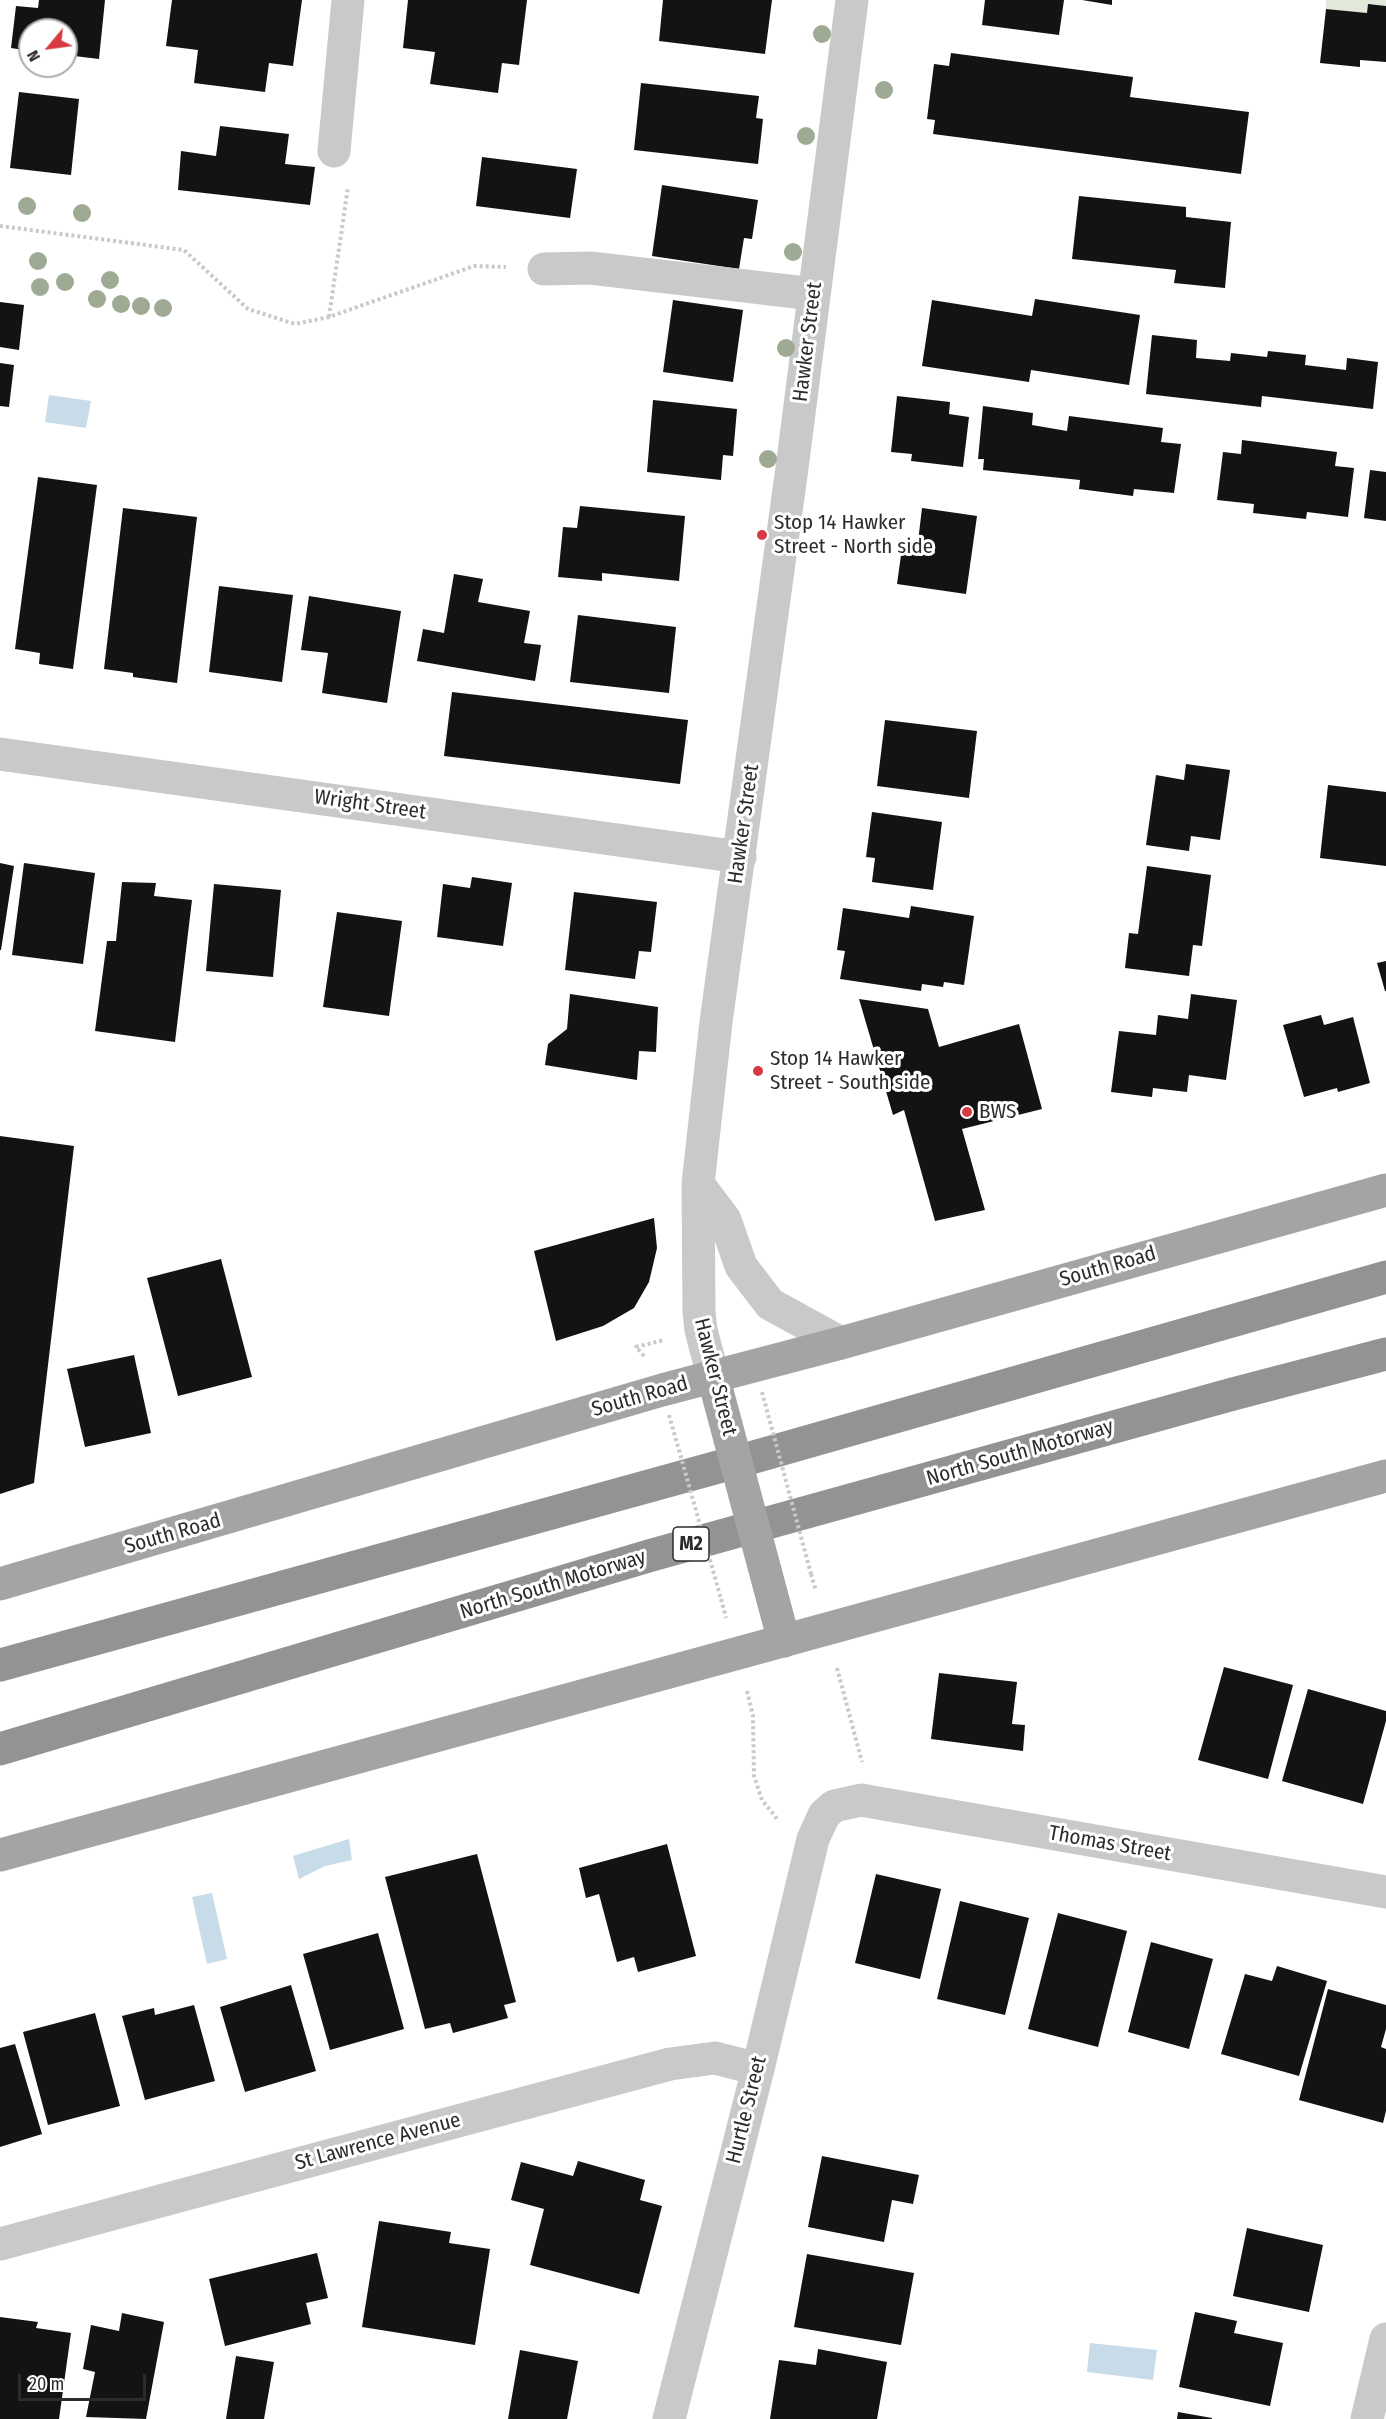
<!DOCTYPE html>
<style>
body{margin:0}
#map{position:relative;width:1386px;height:2419px;overflow:hidden;background:#fff;font-family:"Fira Sans Condensed",sans-serif}
canvas{display:block}
.north{position:absolute;left:18px;top:18px;width:60px;height:60px;box-sizing:border-box;background:#fff;border:2px solid #ababab;border-radius:50%;rotate:241deg;font-size:16px;font-weight:700;line-height:24px;text-align:center;color:#2c2c2c}
.north::after{content:'';display:block;margin:auto;width:21px;height:27px;background:#d83a41;clip-path:polygon(50% 0,100% 100%,50% 72%,0 100%)}
.scale{position:absolute;left:18px;top:2374px;width:128px;height:27px;box-sizing:border-box;border:3px solid #2c2c2c;border-top:0;padding-left:8px;font-size:18px;line-height:21px;white-space:nowrap;color:#2c2c2c;-webkit-text-stroke:4px #fff;paint-order:stroke}
</style>
<div id="map">
<canvas width="1386" height="2419"></canvas>
<div class="north">N</div>
<div class="scale">20 m</div>
</div>
<script>
const context = document.querySelector('canvas').getContext('2d');
context.lineJoin = 'round';
function fill(path, color) { context.fillStyle = color; context.fill(path, 'evenodd'); }
const poly = rows => new Path2D(rows.map(r => 'M' + r).join(''));
function strokePath(path, color, width, dash) { context.strokeStyle = color; context.lineWidth = width; context.lineCap = dash ? 'butt' : 'round'; context.setLineDash(dash || []); context.stroke(path); }
function write(font, color, halo, rows, align = 'center') {
  context.font = font + ' "Fira Sans Condensed",sans-serif'; context.lineWidth = 6; context.setLineDash([]); context.textBaseline = 'middle'; context.strokeStyle = halo; context.fillStyle = color; for (const [text, x, y, turn = 0] of rows) {
    context.save(); context.translate(x, y); context.rotate((+turn || 0) * Math.PI / 180); context.textAlign = isNaN(turn) ? turn : align; if (halo) context.strokeText(text, 0, 0); context.fillText(text, 0, 0); context.restore();
  }
}
const green = poly([
 [1326,0,1386,0,1386,6,1369,4,1367,13,1326,9]
]);
const water = poly([
 [49,395,91,401,86,428,45,422],
 [349,1839,352,1860,325,1866,299,1879,293,1856],
 [212,1893,227,1959,207,1964,192,1897],
 [1090,2343,1157,2350,1153,2380,1087,2372]
]);
const building = poly([
 [39,0,105,0,99,59,66,55,66,30,30,30,30,51,11,48,16,6,38,8],
 [172,0,302,0,293,66,269,63,265,92,194,83,198,50,166,46],
 [408,0,527,0,519,65,502,63,498,93,430,84,435,52,403,48],
 [663,0,772,0,765,54,659,41],
 [985,0,1064,0,1059,35,982,25],
 [1082,0,1112,0,1112,5],
 [1368,4,1386,6,1386,62,1360,60,1360,67,1320,63,1326,9,1367,13],
 [951,53,1133,77,1130,97,1249,112,1241,174,933,134,935,120,927,119,934,64,949,66],
 [641,83,759,96,756,118,763,119,758,164,634,150],
 [19,92,79,99,71,175,10,168],
 [220,126,289,134,285,164,315,167,310,205,178,190,181,151,216,156],
 [482,157,577,169,570,218,476,206],
 [662,185,758,200,752,239,744,238,739,269,652,256],
 [1079,196,1186,207,1186,217,1231,222,1225,288,1174,283,1176,270,1072,259],
 [1035,299,1140,315,1129,385,1031,370,1029,382,922,366,932,300,1032,316],
 [673,300,743,310,733,382,663,372],
 [0,302,24,305,19,350,0,347],
 [1152,335,1197,340,1196,358,1230,361,1231,353,1267,357,1268,351,1306,355,1305,365,1346,370,1347,358,1378,362,1373,409,1262,396,1261,407,1146,394],
 [0,363,14,365,9,407,0,406],
 [897,396,950,402,949,414,969,417,963,467,911,461,912,454,891,452],
 [653,400,737,409,733,456,723,455,721,480,647,472],
 [983,406,1033,413,1032,425,1067,431,1069,416,1163,428,1161,442,1181,444,1174,493,1134,489,1133,496,1079,489,1080,480,983,470,984,459,978,459],
 [1242,440,1337,452,1335,466,1354,468,1348,517,1307,512,1306,519,1253,513,1254,504,1217,500,1223,452,1241,454],
 [1370,470,1386,472,1386,521,1364,518],
 [38,477,97,485,73,669,39,664,40,653,15,649],
 [580,506,685,516,679,581,602,573,602,581,558,577,563,527,577,528],
 [123,508,197,517,177,683,133,677,133,673,104,669],
 [922,508,977,516,966,594,897,584,902,548,917,550],
 [454,574,483,579,478,602,530,611,524,643,541,645,535,681,417,661,423,629,444,633],
 [219,586,293,595,282,682,209,672],
 [309,596,401,611,387,703,322,693,328,653,301,650],
 [578,615,676,627,669,693,570,682],
 [452,692,688,720,680,784,444,756],
 [885,720,977,731,969,798,877,786],
 [1186,764,1230,770,1220,840,1191,836,1189,851,1146,845,1156,775,1184,780],
 [1328,785,1386,792,1386,866,1320,858],
 [872,812,942,822,933,890,872,882,875,858,866,857],
 [0,863,14,866,1,950,0,950],
 [24,863,95,873,83,964,12,955],
 [1147,866,1211,875,1202,946,1193,945,1189,976,1125,968,1129,933,1138,934],
 [472,877,512,883,503,946,437,937,443,884,470,888],
 [122,882,156,883,154,896,192,900,175,1042,95,1031,107,941,116,941],
 [214,884,281,890,273,977,206,971],
 [574,892,657,902,651,952,639,951,635,979,565,970],
 [911,906,974,916,964,985,944,982,943,987,922,984,921,991,840,979,845,951,837,950,843,908,909,918],
 [337,912,402,921,389,1016,323,1007],
 [1386,961,1386,991,1385,991,1377,963],
 [570,994,658,1007,656,1052,639,1051,637,1080,545,1065,548,1044,567,1029],
 [1191,994,1237,1000,1226,1080,1189,1075,1187,1092,1153,1088,1152,1097,1111,1092,1119,1031,1156,1035,1158,1015,1188,1019],
 [859,999,928,1009,939,1047,1019,1024,1042,1109,962,1129,985,1210,935,1221,904,1110,893,1115],
 [1321,1015,1324,1025,1353,1017,1370,1083,1338,1092,1337,1088,1304,1097,1283,1025],
 [0,1136,74,1146,34,1483,0,1494],
 [654,1218,657,1248,649,1282,634,1308,603,1326,556,1341,534,1251],
 [221,1259,252,1377,178,1396,147,1278],
 [134,1355,151,1433,85,1447,67,1369],
 [1224,1667,1293,1685,1268,1779,1198,1760],
 [939,1673,1017,1682,1012,1724,1025,1725,1023,1751,931,1739],
 [1308,1689,1386,1711,1386,1721,1363,1804,1282,1781],
 [667,1844,696,1956,638,1972,634,1957,617,1962,599,1894,586,1898,579,1868],
 [477,1854,516,2002,504,2005,508,2018,453,2033,450,2023,425,2029,385,1877],
 [876,1874,941,1889,920,1979,855,1963],
 [960,1901,1029,1918,1005,2015,937,1999],
 [1058,1913,1127,1931,1098,2047,1028,2029],
 [378,1933,404,2029,330,2050,303,1954],
 [1151,1942,1213,1959,1189,2049,1128,2032],
 [1277,1966,1327,1981,1299,2076,1221,2054,1245,1974,1272,1981],
 [291,1985,316,2071,245,2092,220,2007],
 [1328,1989,1386,2005,1386,2029,1381,2047,1386,2049,1386,2111,1383,2123,1299,2100],
 [194,2005,215,2081,145,2100,122,2016,154,2008,155,2015],
 [95,2013,120,2106,48,2125,23,2032],
 [15,2044,42,2134,0,2147,0,2048],
 [822,2156,919,2175,913,2204,892,2200,884,2242,808,2227],
 [578,2161,645,2180,640,2200,662,2206,639,2294,530,2265,544,2209,511,2200,521,2162,573,2176],
 [379,2221,451,2232,449,2243,490,2249,475,2345,362,2327],
 [1247,2228,1323,2245,1309,2312,1233,2296],
 [317,2253,328,2298,306,2303,311,2324,225,2346,209,2279],
 [807,2254,914,2273,901,2345,794,2327],
 [1195,2312,1237,2321,1234,2333,1283,2343,1270,2406,1179,2387],
 [122,2313,164,2322,146,2419,86,2417,95,2372,83,2369,91,2325,119,2331],
 [0,2317,38,2322,36,2328,71,2333,59,2419,0,2419],
 [818,2349,887,2362,877,2419,770,2419,779,2360,816,2365],
 [520,2350,578,2361,567,2419,508,2419],
 [236,2356,274,2362,264,2419,226,2419],
 [1178,2412,1212,2418,1212,2419,1177,2419]
]);
const path = poly([
 [0,226,184,250,248,309,295,324,329,317,474,266,506,267],
 [329,317,348,187],
 [644,1356,636,1347,664,1340],
 [811,1574,816,1591],
 [721,1599,726,1618],
 [837,1668,862,1762],
 [747,1691,753,1716,754,1776,762,1800,778,1820]
]);
const minor = poly([
 [334,151,348,0],
 [544,269,590,268,814,294],
 [0,754,740,857],
 [698,1184,725,1220,741,1266,770,1304,841,1343],
 [713,1376,701,1330,699,1312,698,1184,716,1022,792,468,852,0],
 [0,2244,670,2064,715,2058,758,2069],
 [669,2419,758,2069,813,1839,824,1815,834,1806,861,1800,1386,1892],
 [1367,2419,1386,2339]
]);
const major = poly([
 [0,1584,662,1390,841,1343,1386,1190],
 [0,1855,1386,1476]
]);
const highway = poly([
 [0,1665,747,1459,1386,1277],
 [0,1749,652,1555,1233,1394,1386,1354]
]);
const pathBridge = poly([
 [762,1392,811,1574],
 [669,1415,721,1599]
]);
const majorBridge = poly([
 [713,1376,784,1641]
]);
const trees = [
 [822,34],
 [884,90],
 [806,136],
 [27,206],
 [82,213],
 [793,252],
 [38,261],
 [110,280],
 [65,282],
 [40,287],
 [97,299],
 [121,304],
 [141,306],
 [163,308],
 [786,348],
 [768,459]
];
const markers = [
 [762,535,6,"#d83a41"],
 [758,1071,6,"#d83a41"],
 [967,1112,6,"#d83a41"]
];
const shields = [
 [691,1544,36]
];
const shieldNames = [
 ["M2",691,1544]
];
const streetNames = [
 ["Hawker Street",808,342,-83],
 ["Wright Street",370,805,8],
 ["Hawker Street",744,824,-82],
 ["South Road",1108,1267,-16],
 ["Hawker Street",715,1377,76],
 ["South Road",640,1397,-16],
 ["North South Motorway",1020,1453,-16],
 ["South Road",173,1534,-16],
 ["North South Motorway",553,1585,-17],
 ["Thomas Street",1110,1844,10],
 ["Hurtle Street",747,2110,-76],
 ["St Lawrence Avenue",378,2142,-15]
];
const poiNames = [
 ["Stop 14 Hawker",774,523],
 ["Street - North side",774,547],
 ["Stop 14 Hawker",770,1059],
 ["Street - South side",770,1083],
 ["BWS",979,1112]
];
fill(green, '#e2e9db');
fill(water, '#c8dbe8');
fill(building, '#131313');
strokePath(path, '#c9c9c9', 4, [3, 3]);
strokePath(minor, '#c9c9c9', 33);
strokePath(major, '#a4a4a4', 33);
strokePath(highway, '#939393', 33);
strokePath(pathBridge, '#c9c9c9', 4, [3, 3]);
strokePath(majorBridge, '#a4a4a4', 33);
context.fillStyle = '#9eaa94';
for (const [x, y] of trees) { context.beginPath(); context.arc(x, y, 9, 0, 2 * Math.PI); context.fill(); }
for (const [x, y, r, color] of markers) { const dot = new Path2D(); dot.arc(x, y, r, 0, 2 * Math.PI); context.fillStyle = color; context.fill(dot); strokePath(dot, '#fff', 2); }
for (const [x, y, w] of shields) { const box = new Path2D(); box.roundRect(x - w / 2, y - 17, w, 34, 4.5); context.fillStyle = '#fff'; context.fill(box); strokePath(box, '#2c2c2c', 1.5); }
write('bold 20px', '#2c2c2c', null, shieldNames);
write('21px', '#2c2c2c', '#fff', streetNames);
write('21px', '#2c2c2c', '#fff', poiNames, 'left');
</script>
